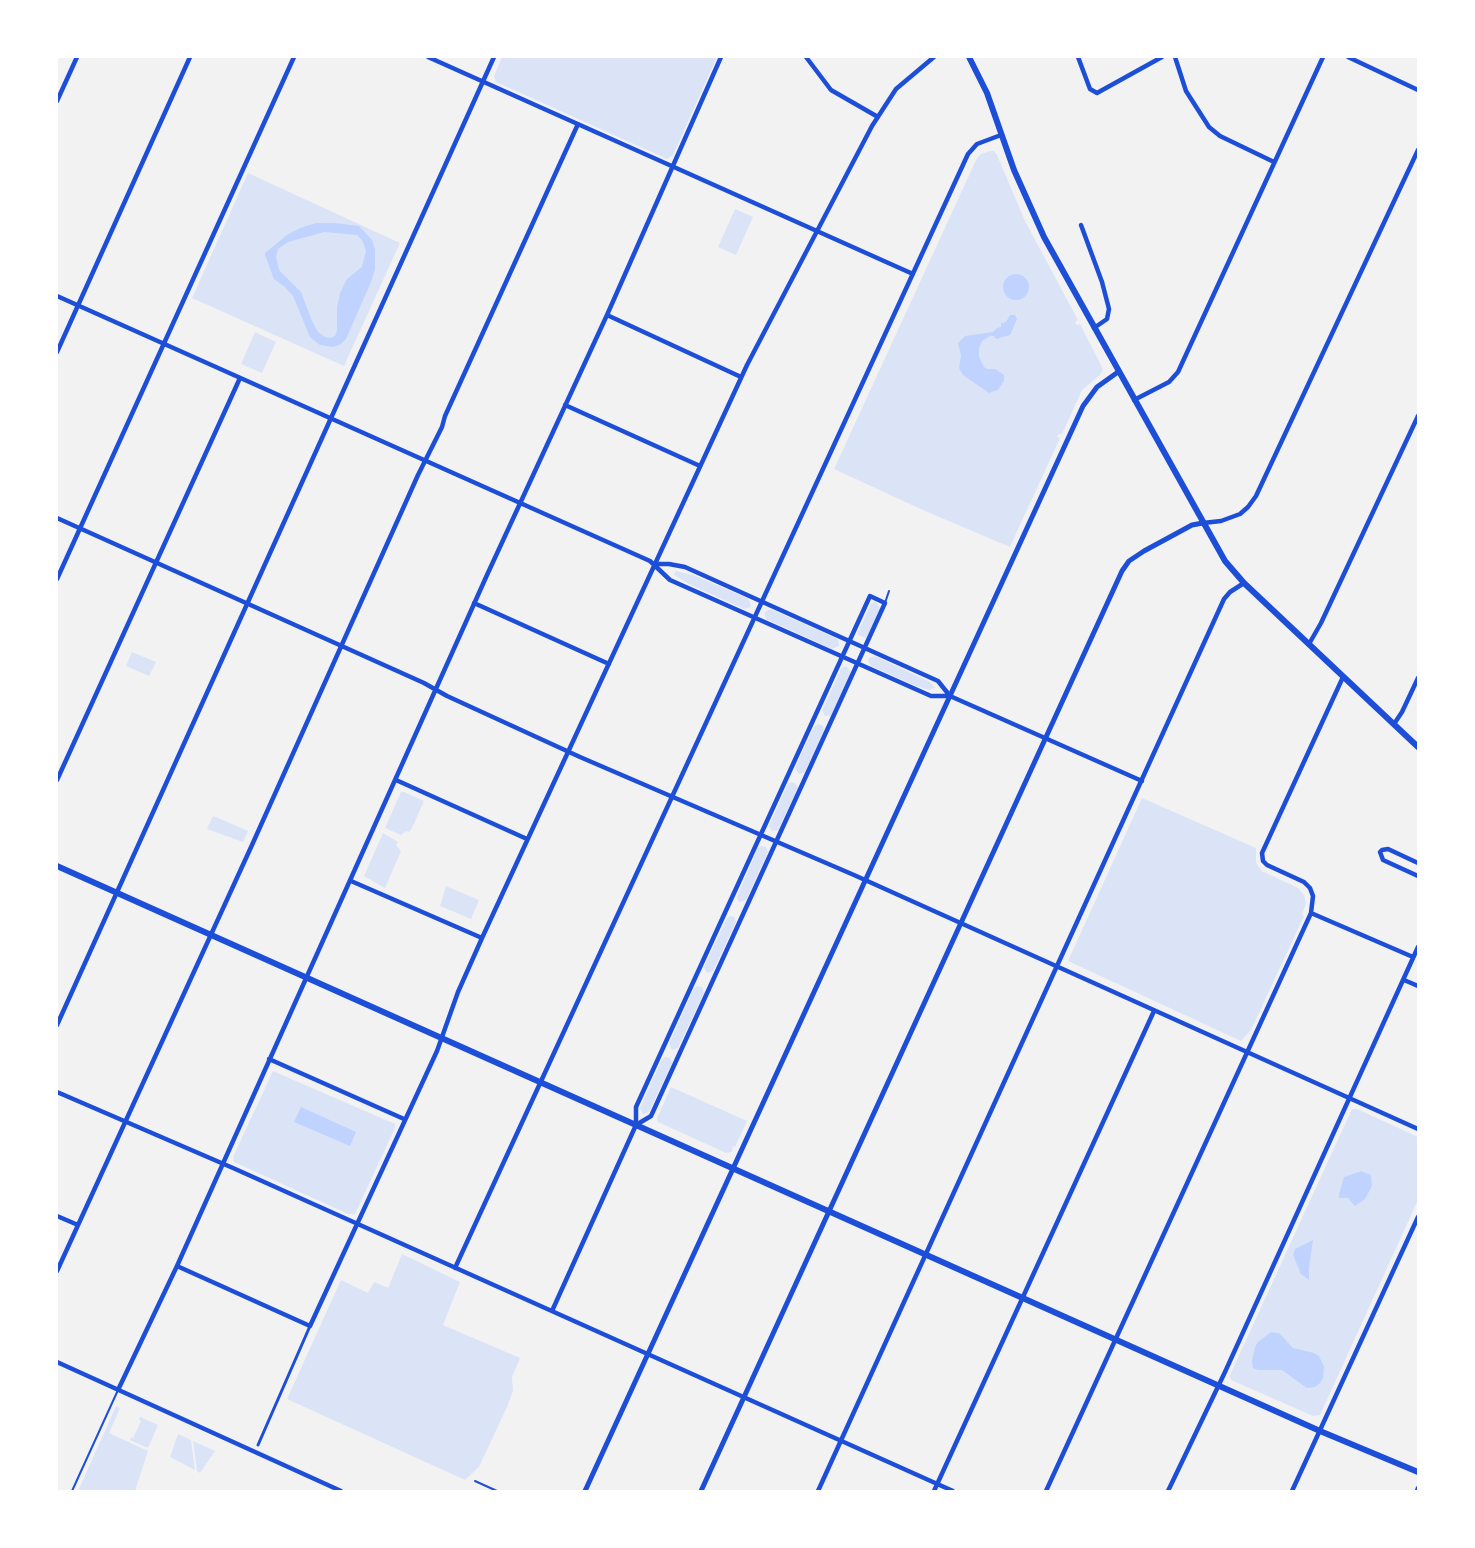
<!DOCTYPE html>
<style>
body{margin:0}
#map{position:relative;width:1475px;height:1548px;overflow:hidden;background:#f2f2f2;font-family:Jost,sans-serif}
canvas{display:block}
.frame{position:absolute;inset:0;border:58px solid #fff;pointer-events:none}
</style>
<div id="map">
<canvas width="1475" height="1548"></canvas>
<div class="frame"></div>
</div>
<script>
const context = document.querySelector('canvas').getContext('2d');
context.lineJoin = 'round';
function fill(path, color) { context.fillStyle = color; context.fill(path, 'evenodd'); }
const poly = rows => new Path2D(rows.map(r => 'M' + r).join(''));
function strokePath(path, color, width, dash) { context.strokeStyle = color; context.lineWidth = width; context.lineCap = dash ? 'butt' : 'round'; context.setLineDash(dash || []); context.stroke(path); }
const green = poly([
 [502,57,717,57,673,155,667,159,496,82,494,76],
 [990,151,994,151,997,155,1025,221,1078,320,1075,322,1077,325,1080,324,1103,369,1100,375,1082,390,1062,434,1059,434,1057,437,1060,438,1010,547,925,511,834,469,977,158,981,154],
 [248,173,400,243,344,366,192,298],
 [735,209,753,217,736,255,718,247],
 [255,332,276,342,262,373,241,364],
 [676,571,693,575,749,599,751,607,744,609,689,584,674,575],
 [874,602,877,603,880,608,866,638,858,635,858,632,871,604],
 [770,609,838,639,839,646,832,649,766,619,764,613],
 [132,652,156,662,149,676,126,666],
 [875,656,930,682,935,688,929,690,916,686,871,666,868,661,869,658],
 [845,666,848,668,851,673,831,715,825,716,822,711,841,669],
 [818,724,823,726,824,731,805,772,799,774,795,768,814,727],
 [791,782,795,783,798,788,778,830,772,831,769,826,788,784],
 [401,792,404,792,424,801,412,828,409,832,406,831,401,835,385,828],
 [1142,798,1256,848,1256,863,1262,871,1298,888,1304,895,1306,903,1302,915,1304,916,1251,1030,1241,1041,1068,961],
 [213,816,248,831,243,842,207,829],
 [383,833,398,842,396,845,401,851,385,888,364,876],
 [761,846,766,847,768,852,746,900,739,902,737,897,758,848],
 [446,886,479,900,471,919,440,906],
 [730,916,734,917,736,922,713,971,707,973,704,967,727,918],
 [697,986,702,987,704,993,678,1048,672,1050,669,1044,694,988],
 [665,1057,670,1058,672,1063,649,1112,643,1114,640,1108,662,1059],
 [273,1071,395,1124,395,1128,355,1214,348,1214,234,1162,233,1157],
 [671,1087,747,1121,735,1147,733,1146,732,1152,726,1153,658,1122,657,1118],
 [1352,1109,1357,1109,1418,1137,1418,1200,1320,1415,1313,1416,1231,1380,1230,1375],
 [402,1254,460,1282,443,1325,520,1358,512,1377,513,1391,507,1407,479,1467,465,1480,287,1399,341,1280,368,1293,374,1282,388,1288],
 [116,1406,120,1408,109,1433,148,1451,135,1491,78,1491],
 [140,1417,158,1425,148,1448,130,1440,131,1437,133,1438,141,1421,139,1419],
 [178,1434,191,1440,195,1470,170,1457],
 [193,1441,215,1451,200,1473,197,1471]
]);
const water = poly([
 [316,223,335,223,359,226,372,240,375,249,375,269,371,282,346,339,341,344,333,347,320,345,310,337,293,296,285,287,274,279,265,255,265,253,287,235,300,228],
 [324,232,357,235,362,240,366,251,362,267,347,279,340,293,337,308,337,331,335,336,330,338,325,337,318,332,312,321,301,292,279,270,276,257,278,249,288,242],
 '1003 287a13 13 0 1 1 26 0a13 13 0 1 1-26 0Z',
 [1010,315,1015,315,1017,319,1010,335,996,339,994,336,990,336,982,341,979,348,979,357,984,367,987,369,995,369,1004,375,1004,381,998,390,989,393,963,375,959,368,961,356,958,343,965,336,993,332,997,328,1001,327,1001,323,1006,322],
 [301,1107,356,1132,350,1146,294,1122],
 [1361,1171,1371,1175,1372,1186,1365,1199,1355,1206,1348,1198,1339,1198,1339,1194,1344,1177],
 [1313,1240,1309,1268,1309,1280,1301,1274,1293,1255,1295,1249],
 [1271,1332,1279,1333,1293,1348,1314,1353,1319,1356,1324,1367,1323,1378,1320,1383,1315,1387,1307,1388,1282,1370,1258,1370,1253,1368,1252,1361,1255,1347,1258,1342]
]);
const service = poly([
 [885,603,889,591],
 [475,1481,497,1491],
 [72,1491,118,1390]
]);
const pedestrian = poly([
 [258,1445,310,1326]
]);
const minor = poly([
 [428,57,913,274],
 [806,57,831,90,878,117],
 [1078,57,1090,89,1097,93,1162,57],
 [1175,57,1186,91,1209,127,1220,136,1274,162],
 [1348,57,1418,90],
 [57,101,77,57],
 [1081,225,1102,282,1109,309,1107,319,1094,328],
 [57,296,650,561,670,580,931,696,950,696],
 [607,315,741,377],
 [57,352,190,57],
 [1134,400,1169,382,1178,372,1323,57],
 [565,405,700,466],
 [57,518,424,683,447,696,580,757,854,875,1418,1129],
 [1203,523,1221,521,1240,514,1248,507,1256,496,1418,150],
 [654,564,669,564,685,567,938,681,950,696,1142,781],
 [57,579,294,57],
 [474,603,609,664],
 [1309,644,1321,623,1418,416],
 [1394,724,1402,712,1418,678],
 [57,780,240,378],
 [396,780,527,839],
 [1418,863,1388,849,1382,850,1380,852,1383,860,1418,876],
 [351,881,482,938],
 [1311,913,1413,957],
 [1404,980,1418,986],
 [57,1025,494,57],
 [269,1059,404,1119],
 [57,1092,233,1168,953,1491],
 [57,1216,78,1225],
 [177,1266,310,1326,437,1051,458,992,482,938,747,365,872,126,896,89,934,57],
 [455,1268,968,154,977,144,1001,135],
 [57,1271,252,845,418,475,442,427,445,416,578,124],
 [552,1311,636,1125,636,1107,870,596,885,603,651,1116,636,1125],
 [57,1362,341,1491],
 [118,1390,177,1266,487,575,607,315,721,57],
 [818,1491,1224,599,1230,592,1244,583],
 [934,1491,1154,1011],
 [1046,1491,1311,913,1313,896,1310,888,1304,882,1267,865,1263,861,1262,853,1343,677],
 [1168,1491,1225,1372,1418,947],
 [1292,1491,1418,1217],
 [1417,1491,1418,1488]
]);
const tertiary = poly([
 [585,1491,1083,406,1097,387,1118,372],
 [701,1491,1122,571,1129,561,1144,551,1192,525,1203,523]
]);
const secondary = poly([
 [969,57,987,93,1014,170,1044,237,1225,561,1244,583,1418,747],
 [57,866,1320,1431,1418,1472]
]);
fill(green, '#dbe4f7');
fill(water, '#bfd3fe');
strokePath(service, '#1d4ed8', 2);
strokePath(pedestrian, '#1d4ed8', 3);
strokePath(minor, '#1d4ed8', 4.5);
strokePath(tertiary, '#1d4ed8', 5);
strokePath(secondary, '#1d4ed8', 6);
</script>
